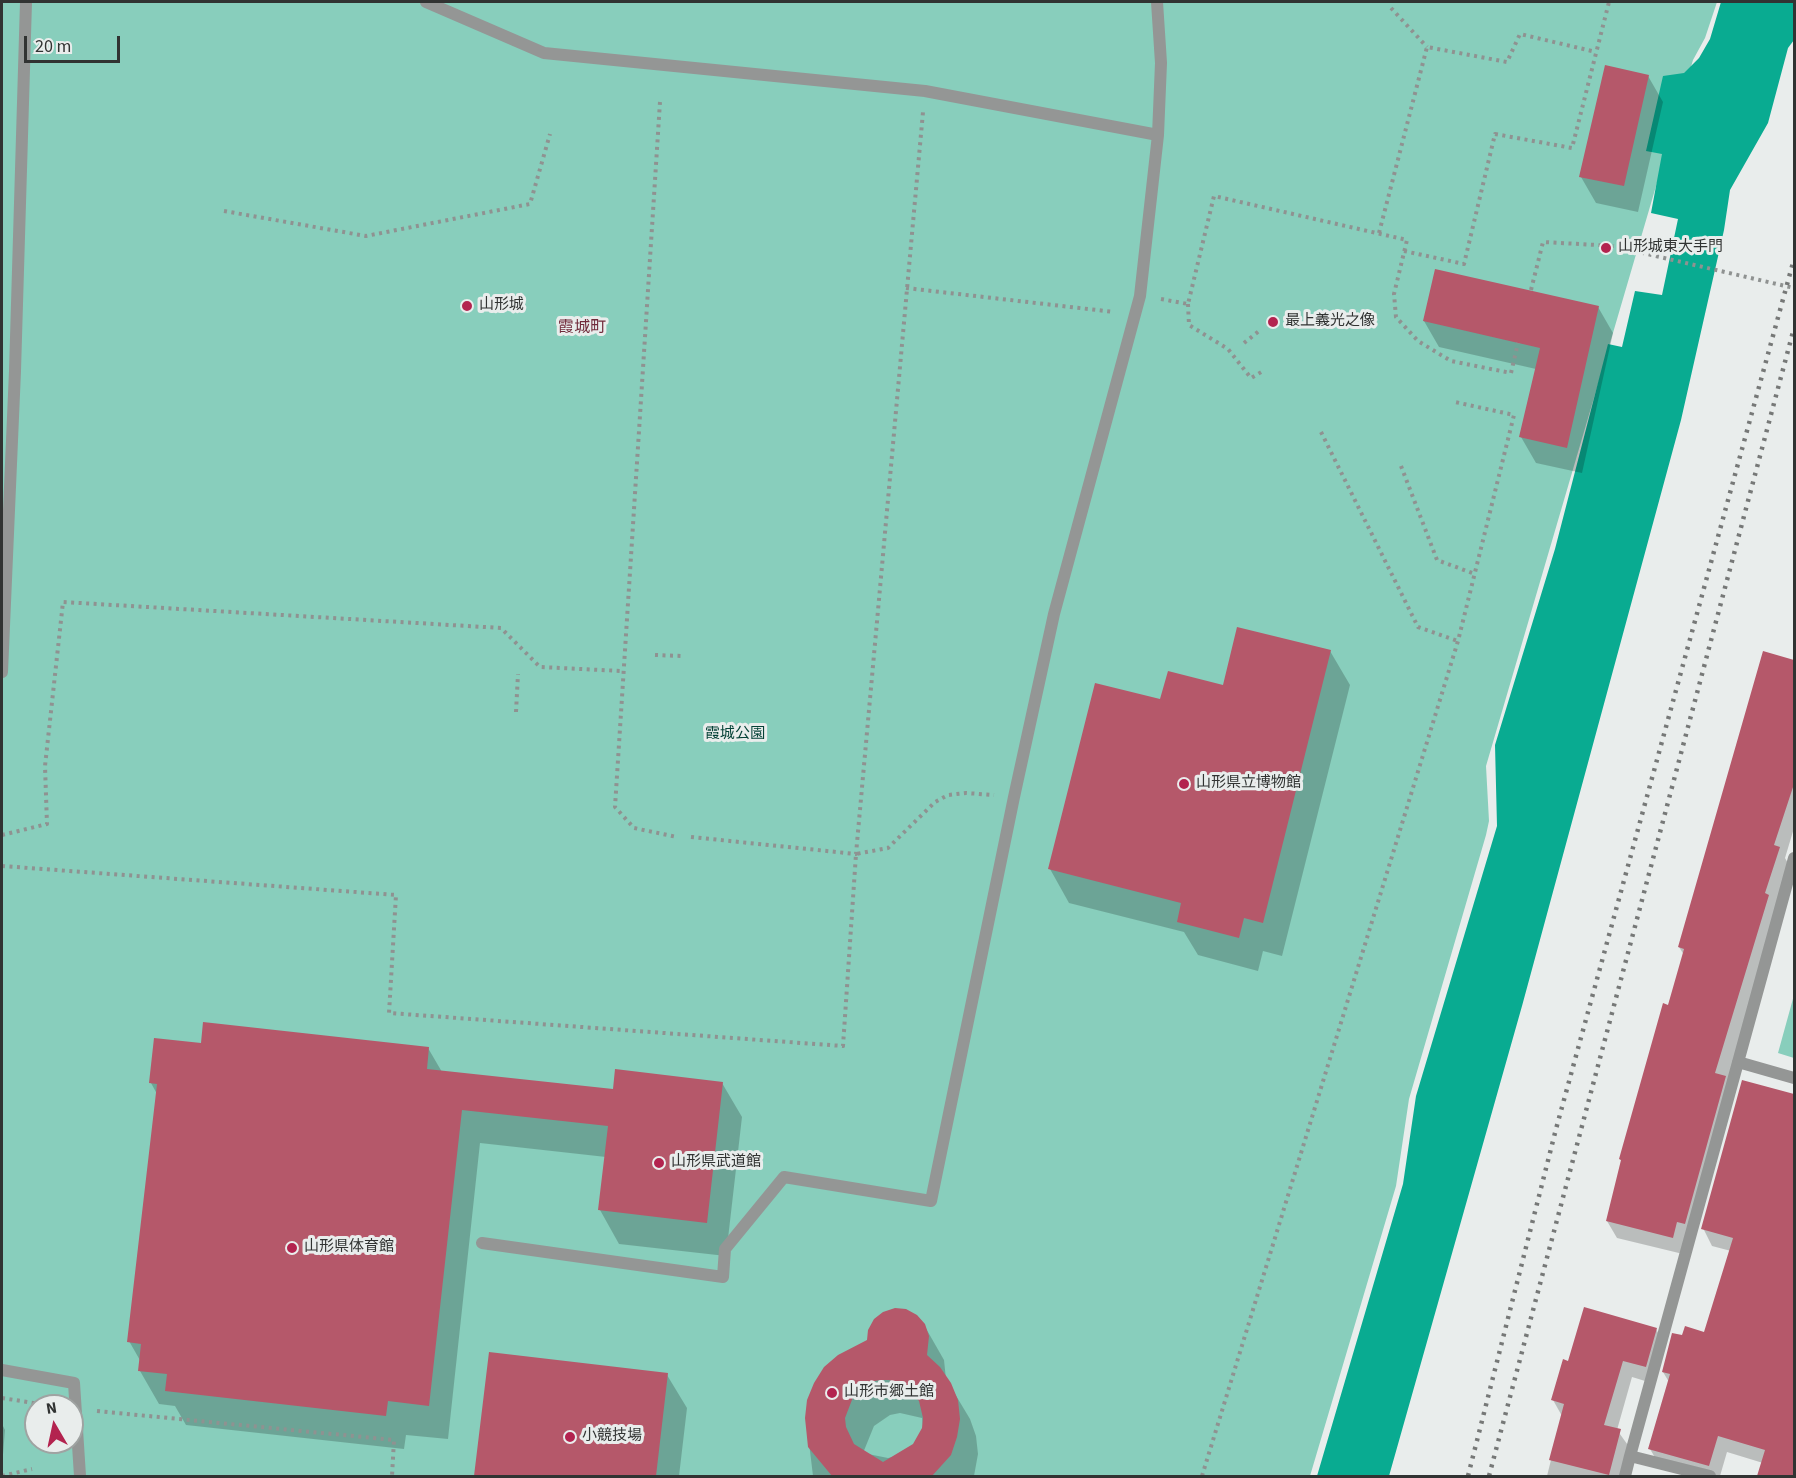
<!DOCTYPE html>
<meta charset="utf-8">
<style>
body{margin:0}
#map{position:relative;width:1796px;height:1478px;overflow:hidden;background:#e9edec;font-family:"Source Sans 3",sans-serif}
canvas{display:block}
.frame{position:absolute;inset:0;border:3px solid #313332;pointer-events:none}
.north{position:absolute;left:24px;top:1394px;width:60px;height:60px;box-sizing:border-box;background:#e9edec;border:2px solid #9fa3a2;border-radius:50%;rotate:351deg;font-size:16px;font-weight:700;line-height:24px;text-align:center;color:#313332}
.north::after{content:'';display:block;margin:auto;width:21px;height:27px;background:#b3234f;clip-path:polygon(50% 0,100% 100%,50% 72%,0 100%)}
.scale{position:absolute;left:24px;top:36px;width:96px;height:27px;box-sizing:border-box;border:3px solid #313332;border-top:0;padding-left:8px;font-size:18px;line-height:21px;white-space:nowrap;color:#313332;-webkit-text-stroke:4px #e9edec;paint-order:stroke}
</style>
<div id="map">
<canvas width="1796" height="1478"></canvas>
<div class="frame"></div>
<div class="north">N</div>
<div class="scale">20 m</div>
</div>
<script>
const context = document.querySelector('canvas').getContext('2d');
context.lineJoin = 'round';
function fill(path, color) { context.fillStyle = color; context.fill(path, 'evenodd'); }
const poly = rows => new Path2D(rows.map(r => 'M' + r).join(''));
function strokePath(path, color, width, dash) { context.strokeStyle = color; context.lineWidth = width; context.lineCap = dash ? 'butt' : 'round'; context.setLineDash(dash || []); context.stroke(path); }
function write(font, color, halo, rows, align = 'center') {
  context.font = font + ' "Source Sans 3","Noto Sans JP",sans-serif'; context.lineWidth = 6; context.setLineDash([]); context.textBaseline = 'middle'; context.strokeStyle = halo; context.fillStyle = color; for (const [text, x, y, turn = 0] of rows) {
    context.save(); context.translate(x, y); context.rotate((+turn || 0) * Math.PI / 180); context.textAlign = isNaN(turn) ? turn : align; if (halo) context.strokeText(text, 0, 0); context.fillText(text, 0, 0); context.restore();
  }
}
const green = poly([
 [2,2,1717,2,1705,38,1693,60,1486,766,1489,821,1486,835,1409,1099,1396,1186,1310,1476,2,1476],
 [36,1406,72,1406,72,1442,36,1442],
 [1794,995,1794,1058,1778,1053]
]);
const water = poly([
 [1721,2,1794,2,1794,40,1788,48,1768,123,1730,190,1724,230,1681,420,1522,1006,1389,1476,1317,1476,1403,1184,1416,1096,1497,826,1495,745,1555,549,1608,344,1622,347,1635,291,1662,295,1678,219,1651,213,1662,154,1646,151,1663,76,1684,73,1699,58,1710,39]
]);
const shadow = poly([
 [1648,76,1663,102,1638,212,1596,203,1581,177],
 [1598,307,1613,333,1582,473,1536,463,1521,437,1536,369,1439,347,1424,321],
 [1330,651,1350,685,1282,956,1263,951,1258,971,1198,955,1184,932,1069,903,1050,869,1224,686],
 [1764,653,1794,662,1794,828,1785,858,1789,865,1683,1254,1617,1238,1607,1221,1622,1162,1620,1159,1684,955,1679,947],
 [202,1045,428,1048,442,1072,614,1091,722,1083,742,1117,726,1256,619,1244,600,1210,606,1157,480,1143,448,1439,406,1435,404,1449,186,1425,175,1406,159,1404,140,1371,141,1362,129,1341,157,1094,151,1083],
 [1743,1082,1794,1096,1794,1476,1759,1476,1763,1463,1727,1452,1720,1476,1697,1476,1660,1466,1650,1449,1669,1382,1663,1372,1683,1337,1705,1334,1731,1251,1712,1246,1703,1228],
 [924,1325,944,1360,946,1379,970,1419,976,1436,978,1454,974,1476,813,1476,806,1418],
 [900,1413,922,1418,923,1428,914,1445,898,1456,888,1458,863,1453,874,1426,890,1415],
 [1656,1329,1665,1346,1655,1384,1632,1377,1617,1430,1630,1448,1622,1476,1547,1476,1562,1416,1553,1400,1569,1363],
 [490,1354,667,1375,687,1408,679,1476,476,1476],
 [2,1424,5,1430,2,1467]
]);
const building = poly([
 [1605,65,1649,75,1624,186,1579,177],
 [1435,269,1599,306,1567,448,1519,437,1540,348,1423,321],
 [1237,627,1331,650,1263,923,1244,918,1239,938,1177,922,1181,903,1048,869,1095,683,1160,699,1168,671,1223,685],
 [1763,651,1794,660,1794,784,1774,845,1780,847,1765,893,1769,895,1715,1073,1726,1076,1685,1224,1677,1222,1673,1238,1606,1221,1621,1160,1619,1159,1663,1003,1668,1005,1684,949,1678,947],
 [203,1022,429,1047,427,1069,613,1089,615,1069,723,1082,707,1223,598,1210,608,1126,462,1110,429,1406,388,1401,386,1416,165,1391,167,1374,138,1371,141,1344,127,1342,157,1084,149,1083,154,1038,201,1043],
 [1742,1080,1794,1094,1794,1476,1757,1476,1765,1450,1718,1436,1709,1466,1648,1449,1670,1374,1662,1372,1672,1333,1682,1335,1685,1326,1704,1332,1733,1238,1701,1229],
 [1584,1307,1657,1328,1646,1367,1623,1361,1604,1425,1621,1429,1609,1475,1549,1460,1564,1404,1551,1400,1563,1359,1568,1361],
 [895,1308,906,1309,917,1315,925,1324,929,1336,927,1355,940,1367,951,1383,958,1400,960,1419,957,1437,951,1455,932,1476,832,1476,808,1447,805,1418,807,1400,814,1383,824,1367,838,1355,867,1340,868,1330,874,1319,883,1312],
 [880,1380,889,1380,906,1386,919,1401,923,1418,922,1428,913,1444,883,1462,854,1444,846,1427,845,1418,855,1392,870,1382],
 [489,1352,668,1373,656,1476,474,1476]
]);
const path = poly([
 [1391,8,1427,47],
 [660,102,615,807,634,828,677,837],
 [224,211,366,236,530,204,550,134],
 [1379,233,1427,47,1507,62,1520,34,1596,52],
 [1404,251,1464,264,1495,134,1572,148,1609,2],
 [1634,251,1794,288],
 [906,288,1114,312],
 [1531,290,1543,242,1614,246],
 [1161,299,1188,304,1214,196,1407,240,1394,294,1396,317,1418,341,1451,361,1511,373,1518,343],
 [1188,304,1189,325,1228,349,1251,378,1263,371],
 [1244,343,1259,331],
 [1321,432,1418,627,1458,641],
 [1401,466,1437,560,1475,574],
 [655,655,682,656],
 [516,712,518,674],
 [2,835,47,824,45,766,63,602,501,628,540,667,622,671],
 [691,837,856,854,923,112],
 [2,866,396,895,389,1013,843,1046,856,854,888,848,935,802,948,795,966,793,994,795],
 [2,1398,40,1404],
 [97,1411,394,1440,392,1476],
 [2,1476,32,1469],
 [1202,1476,1458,641,1514,415,1455,402]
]);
const service = poly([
 [426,2,544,53,925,91,1158,135,1161,63,1157,2],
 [2,672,15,371,26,2],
 [1738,1062,1794,1078],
 [482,1243,723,1277,725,1249,784,1177,931,1201,1014,797,1054,614,1140,296,1158,135],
 [2,1370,74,1383,80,1476],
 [1630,1456,1794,858],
 [1625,1476,1630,1456,1710,1476]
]);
const rail = poly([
 [1468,1476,1556,1129,1794,259],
 [1489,1476,1794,328]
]);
const markers = [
 [1606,248,6,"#b3234f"],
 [467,306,6,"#b3234f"],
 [1273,322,6,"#b3234f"],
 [1184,784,6,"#b3234f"],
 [659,1163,6,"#b3234f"],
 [292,1248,6,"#b3234f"],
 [832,1393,6,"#b3234f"],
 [570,1437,6,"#b3234f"]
];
const poiNames = [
 ["山形城東大手門",1618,248],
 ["山形城",479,306],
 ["最上義光之像",1285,322],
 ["山形県立博物館",1196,784],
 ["山形県武道館",671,1163],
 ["山形県体育館",304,1248],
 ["山形市郷土館",844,1393],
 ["小競技場",582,1437]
];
const parkNames = [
 ["霞城公園",735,735]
];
const neighbourhoodNames = [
 ["霞城町",582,328]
];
fill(green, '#88cebc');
fill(water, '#09ab91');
fill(shadow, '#0003');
fill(building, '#b5586a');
strokePath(path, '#8f9291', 4, [3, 4.5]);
strokePath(service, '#949695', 12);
strokePath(rail, '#767877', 4.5, [3, 6]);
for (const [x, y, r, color] of markers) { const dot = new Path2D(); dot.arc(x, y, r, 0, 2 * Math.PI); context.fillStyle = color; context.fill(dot); strokePath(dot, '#e9edec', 2); }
write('15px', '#313332', '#e9edec', poiNames, 'left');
write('15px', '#054237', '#e9edec', parkNames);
write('16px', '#712b3b', '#e9edec', neighbourhoodNames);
</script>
